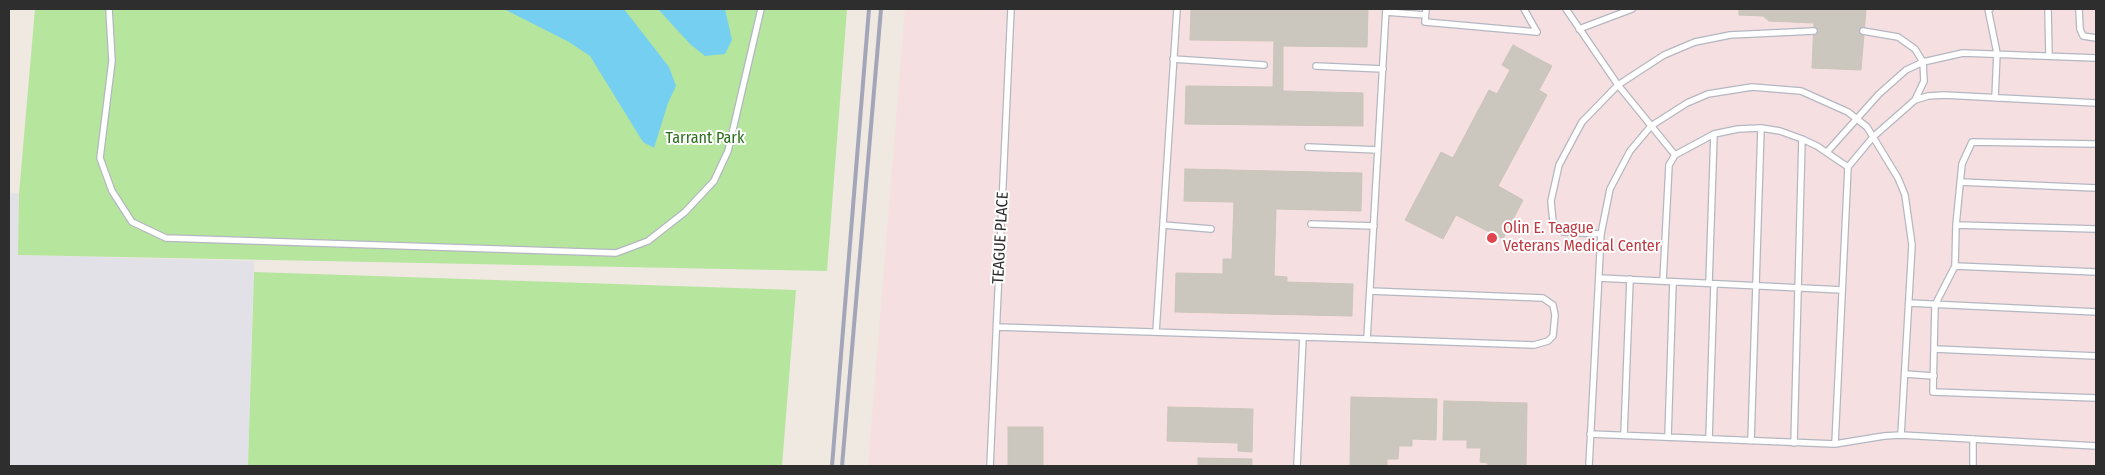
<!DOCTYPE html>
<style>
body{margin:0}
#map{position:relative;width:2105px;height:475px;overflow:hidden;background:#efe9e1;font-family:"Fira Sans Condensed",sans-serif}
canvas{display:block}
.frame{position:absolute;inset:0;border:10px solid #2e2e2e;pointer-events:none}
</style>
<div id="map">
<canvas width="2105" height="475"></canvas>
<div class="frame"></div>
</div>
<script>
const context = document.querySelector('canvas').getContext('2d');
context.lineJoin = 'round';
function fill(path, color) { context.fillStyle = color; context.fill(path, 'evenodd'); }
const poly = rows => new Path2D(rows.map(r => 'M' + r).join(''));
function strokePath(path, color, width, dash) { context.strokeStyle = color; context.lineWidth = width; context.lineCap = dash ? 'butt' : 'round'; context.setLineDash(dash || []); context.stroke(path); }
function write(font, color, halo, rows, align = 'center') {
  context.font = font + ' "Fira Sans Condensed",sans-serif'; context.lineWidth = 4; context.setLineDash([]); context.textBaseline = 'middle'; context.strokeStyle = halo; context.fillStyle = color; for (const [text, x, y, turn = 0] of rows) {
    context.save(); context.translate(x, y); context.rotate((+turn || 0) * Math.PI / 180); context.textAlign = isNaN(turn) ? turn : align; if (halo) context.strokeText(text, 0, 0); context.fillText(text, 0, 0); context.restore();
  }
}
const industrial = poly([
 [9,193,19,194,18,255,254,261,248,466,9,466]
]);
const medical = poly([
 [905,9,2096,9,2096,466,868,466]
]);
const green = poly([
 [35,9,847,9,827,271,18,255,19,194],
 [254,272,796,290,782,466,248,466]
]);
const water = poly([
 [504,9,624,9,669,67,676,86,668,103,654,148,643,142,590,56,569,42],
 [658,9,725,9,732,40,725,54,705,56,690,44]
]);
const building = poly([
 [1191,9,1368,9,1367,47,1283,46,1283,91,1363,93,1363,126,1185,124,1186,86,1273,87,1274,41,1190,40,1191,9],
 [1739,9,1866,9,1861,70,1812,68,1814,23,1769,21,1763,16,1739,15,1739,9],
 [1513,45,1552,66,1539,90,1547,95,1498,186,1523,200,1503,239,1456,215,1443,239,1405,220,1441,152,1453,158,1489,90,1497,94,1510,70,1502,65,1513,45],
 [1185,169,1362,173,1361,211,1276,209,1274,276,1287,277,1287,282,1353,284,1352,316,1175,312,1176,273,1223,274,1223,259,1232,259,1234,202,1184,201,1185,169],
 [1351,397,1437,399,1436,440,1412,439,1412,446,1399,446,1398,459,1387,459,1387,466,1350,466,1351,397],
 [1444,401,1527,403,1526,466,1488,466,1488,463,1480,462,1481,448,1467,448,1467,440,1443,440,1444,401],
 [1168,407,1253,409,1252,452,1238,451,1238,443,1167,441,1168,407],
 [1008,427,1043,427,1043,466,1008,466,1008,427],
 [1198,458,1252,459,1252,466,1198,466,1198,458]
]);
const service = poly([
 [109,9,112,61,100,158,112,191,132,222,166,238,616,253,648,241,685,212,714,181,728,151,761,9],
 [1426,9,1425,22,1537,32],
 [1524,9,1537,32],
 [1566,9,1618,85,1675,155],
 [1990,9,1988,9,1997,53,1995,98],
 [2048,9,2049,56],
 [2079,9,2080,29,2083,36,2096,38],
 [1386,12,1425,15],
 [1579,29,1632,9],
 [1863,31,1898,37,1915,49,1923,62,1924,81,1915,100],
 [1173,59,1264,65],
 [1316,66,1383,69],
 [2096,144,1972,142,1962,164,1956,225,1955,266,1935,305,1933,392,2096,398],
 [1308,147,1378,150],
 [1827,152,1879,94,1906,70,1923,62,1963,53,2096,58],
 [1960,182,2096,188],
 [1311,224,1374,226],
 [1163,225,1211,229],
 [1956,225,2096,229],
 [1601,234,1563,232,1553,222,1551,201,1559,165,1582,122,1618,85,1664,55,1695,42,1730,35,1814,31],
 [1955,266,2096,272],
 [1599,278,1842,290],
 [1663,281,1669,165,1675,155,1714,134,1738,129,1761,128,1780,131,1802,139,1817,146,1848,167],
 [1709,283,1714,134],
 [1909,303,2096,312],
 [997,327,1367,339,1386,9],
 [1156,332,1177,9],
 [1367,339,1534,345,1548,341,1553,336,1555,315,1553,305,1543,298,1370,291],
 [1934,349,2096,356],
 [1905,374,1934,376],
 [1590,434,1835,444,1884,436,1901,435,2096,446],
 [1624,435,1630,279],
 [1668,437,1673,282],
 [1709,439,1714,284],
 [1751,441,1761,128],
 [1794,443,1802,139],
 [1835,444,1848,167,1873,137,1915,100,1928,96,1944,95,2096,103],
 [990,466,1011,9],
 [1297,466,1303,337],
 [1589,466,1601,234,1610,189,1630,151,1651,126,1687,103,1708,94,1752,87,1801,91,1848,112,1867,127,1898,178,1905,195,1912,245,1901,435],
 [1973,466,1973,439]
]);
const rail = poly([
 [832,466,869,9],
 [842,466,881,9]
]);
const markers = [
 [1492,238,6,"#e0444e"]
];
const parkNames = [
 ["Tarrant Park",705,139]
];
const healthNames = [
 ["Olin E. Teague",1503,229],
 ["Veterans Medical Center",1503,247]
];
const streetNames = [
 ["TEAGUE PLACE",1001,238,-87]
];
fill(industrial, '#e3e1e8');
fill(medical, '#f5dfe0');
fill(green, '#b6e59e');
fill(water, '#75cff0');
fill(building, '#cbc7bf');
strokePath(building, '#cbc5ba', 1);
strokePath(service, '#b4b7c1', 8);
strokePath(service, '#fff', 5.5);
strokePath(rail, '#a3a6b8', 4);
for (const [x, y, r, color] of markers) { const dot = new Path2D(); dot.arc(x, y, r, 0, 2 * Math.PI); context.fillStyle = color; context.fill(dot); strokePath(dot, '#fff', 2); }
write('16px', '#2c6e1b', '#fff', parkNames);
write('16px', '#be3a42', '#fff', healthNames, 'left');
write('16px', '#2e2e2e', '#fff', streetNames);
</script>
